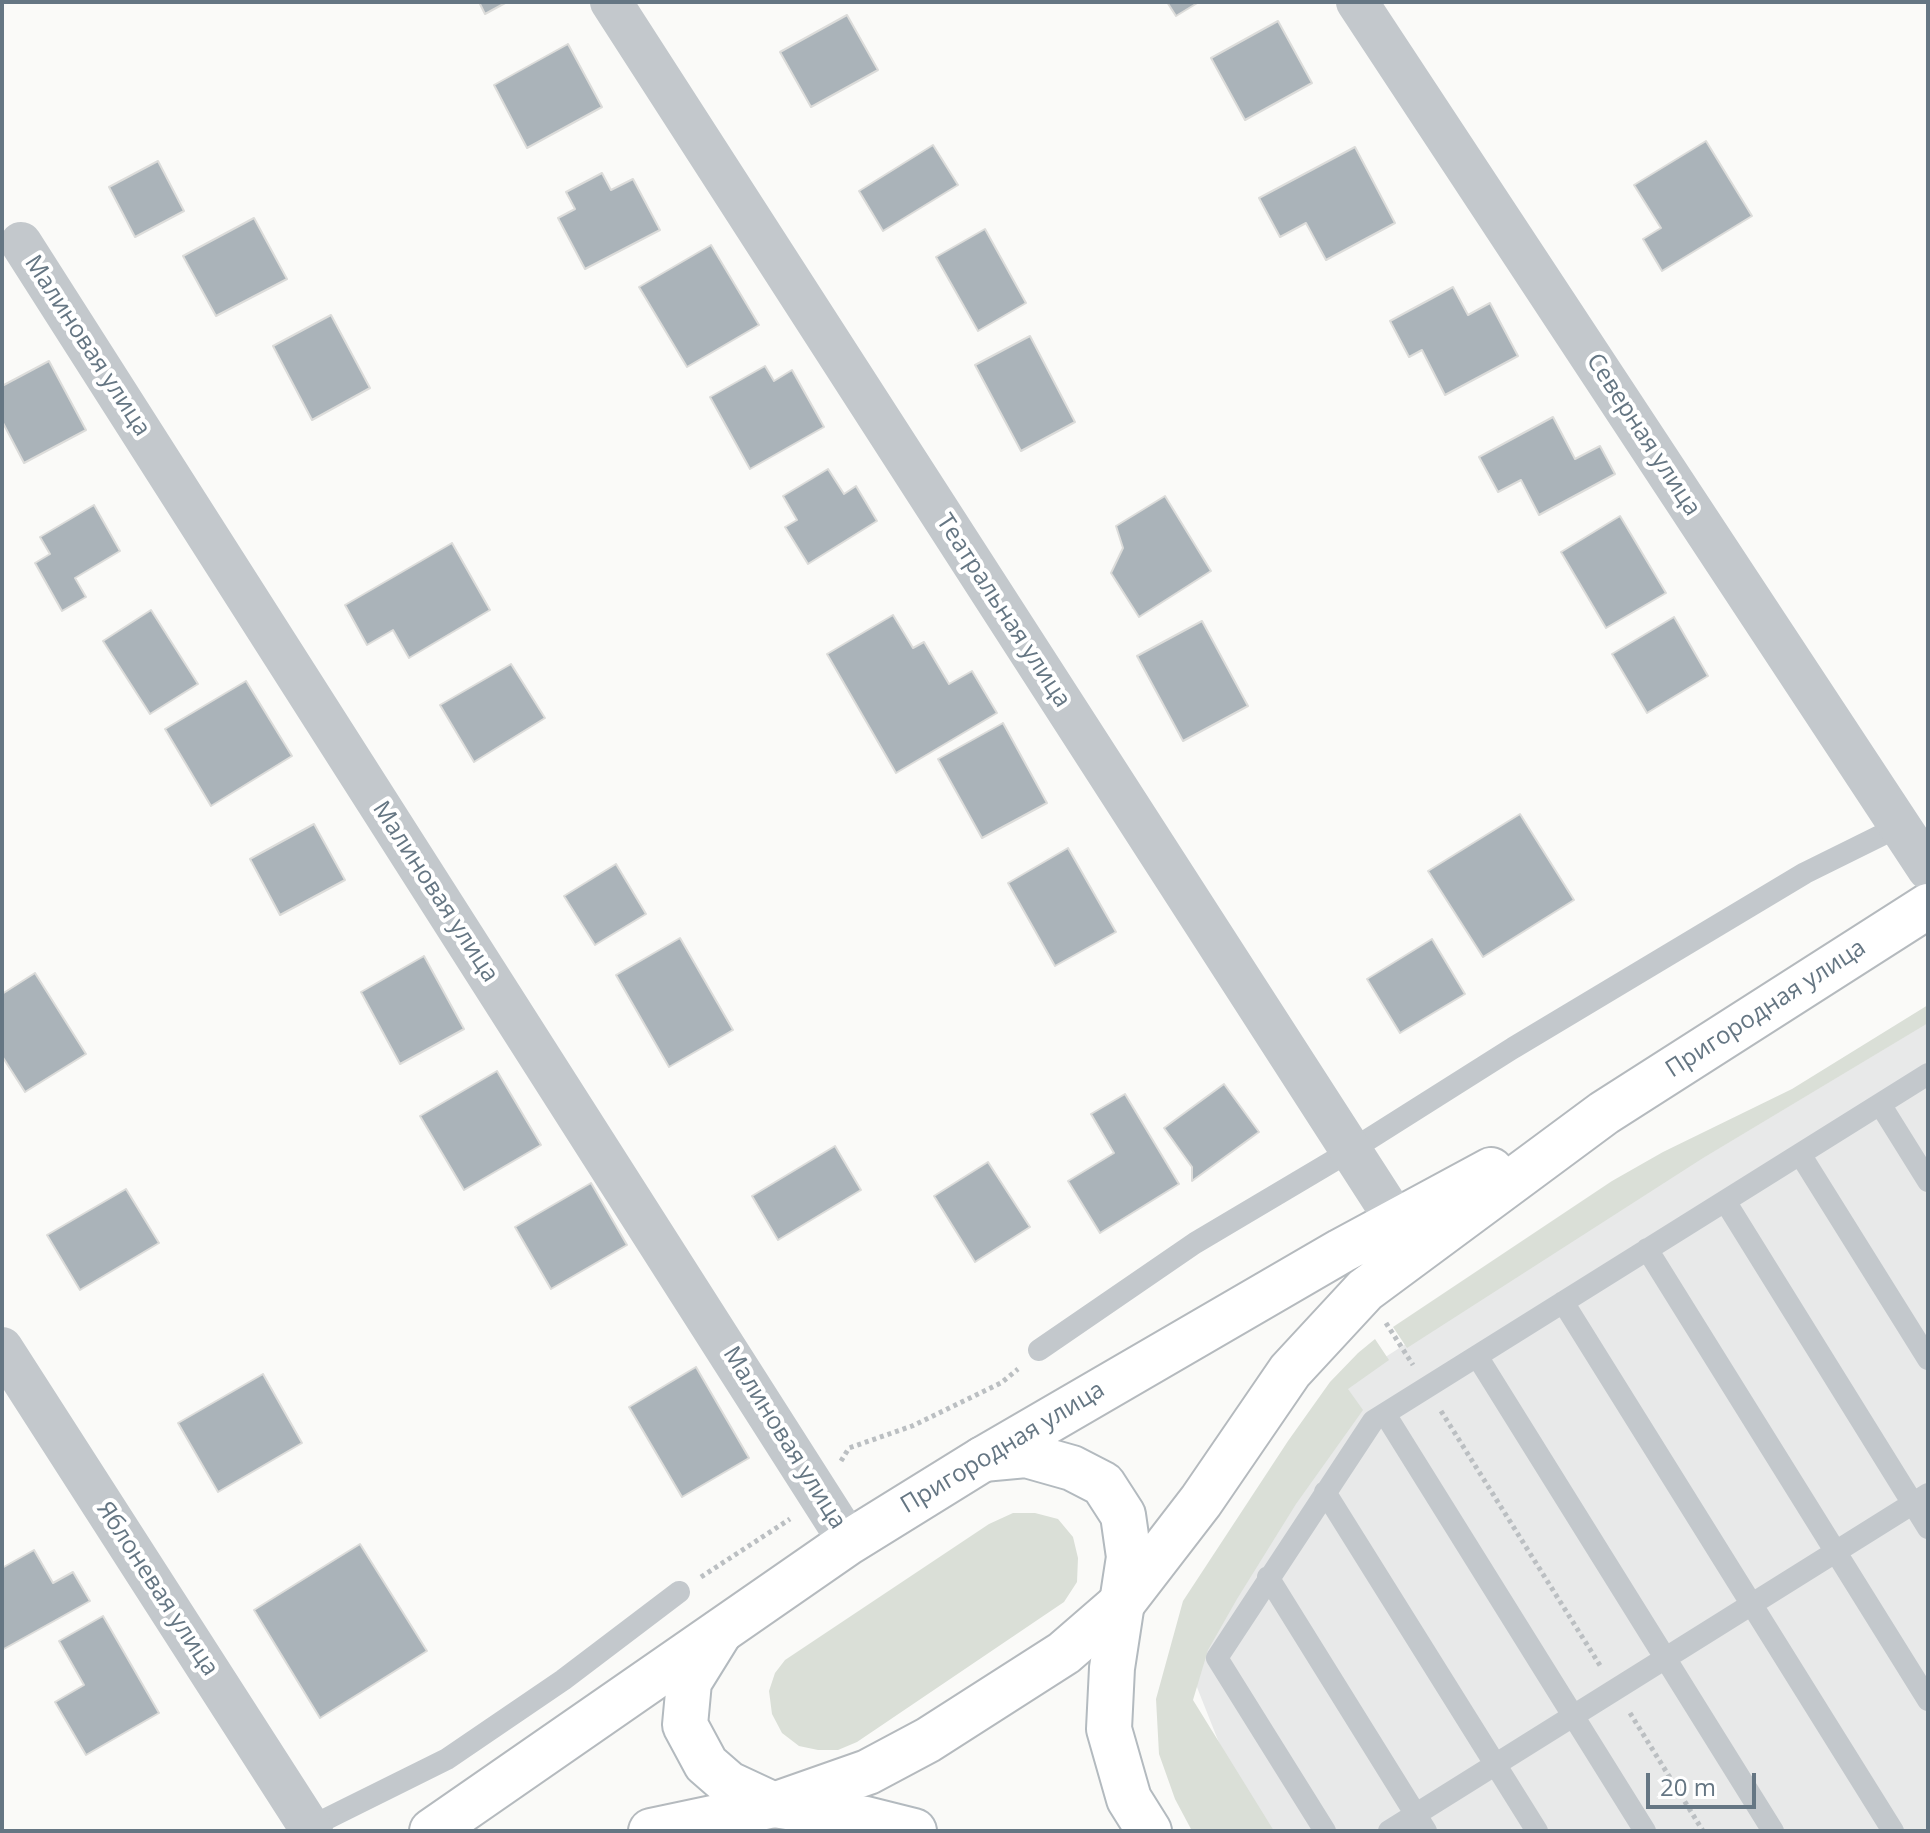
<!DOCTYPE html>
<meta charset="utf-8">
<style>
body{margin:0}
#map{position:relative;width:1930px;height:1833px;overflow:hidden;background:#fafaf8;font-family:"Open Sans",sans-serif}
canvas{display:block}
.frame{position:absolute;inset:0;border:4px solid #657683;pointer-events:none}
.scale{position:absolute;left:1646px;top:1773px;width:110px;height:36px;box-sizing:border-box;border:4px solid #657683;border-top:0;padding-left:10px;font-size:24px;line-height:28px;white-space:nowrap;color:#657683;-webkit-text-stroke:6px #fff;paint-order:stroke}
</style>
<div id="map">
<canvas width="1930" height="1833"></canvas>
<div class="frame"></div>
<div class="scale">20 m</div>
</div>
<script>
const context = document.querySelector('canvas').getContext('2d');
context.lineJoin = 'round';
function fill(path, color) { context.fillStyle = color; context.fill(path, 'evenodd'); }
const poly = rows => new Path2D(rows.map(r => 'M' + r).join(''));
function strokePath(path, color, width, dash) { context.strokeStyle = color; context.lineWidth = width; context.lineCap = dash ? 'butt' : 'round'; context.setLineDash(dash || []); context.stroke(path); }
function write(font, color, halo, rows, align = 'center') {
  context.font = font + ' "Open Sans",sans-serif'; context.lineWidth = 8; context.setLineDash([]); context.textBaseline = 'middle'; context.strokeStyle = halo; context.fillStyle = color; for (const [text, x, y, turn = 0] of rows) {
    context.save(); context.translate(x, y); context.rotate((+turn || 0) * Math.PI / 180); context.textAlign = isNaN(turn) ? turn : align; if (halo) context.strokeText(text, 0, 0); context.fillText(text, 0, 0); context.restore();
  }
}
const built = poly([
 [1928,1007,1928,1831,1254,1831,1185,1657,1342,1385]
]);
const green = poly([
 [1928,1005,1928,1023,1703,1158,1407,1348,1393,1327,1612,1181,1663,1152,1792,1089],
 [1375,1339,1389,1360,1348,1389,1363,1410,1296,1504,1237,1599,1208,1650,1193,1700,1274,1831,1192,1831,1175,1799,1159,1754,1156,1699,1183,1601,1288,1441,1330,1382,1358,1353],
 [1013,1513,1035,1513,1058,1519,1073,1537,1078,1558,1077,1582,1064,1602,857,1742,838,1750,818,1750,799,1746,782,1733,772,1714,769,1691,775,1673,785,1660,989,1524]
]);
const building = poly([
 [479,2,507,2,485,14,479,2],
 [1167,2,1199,2,1176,16,1167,2],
 [847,15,878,70,811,107,780,52,847,15],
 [1278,21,1312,83,1245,120,1211,58,1278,21],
 [568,44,602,107,527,148,494,85,568,44],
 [1706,141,1752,216,1662,271,1643,239,1661,228,1634,185,1706,141],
 [933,145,958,185,883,231,859,191,933,145],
 [1355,147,1395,223,1326,260,1306,223,1280,237,1259,198,1355,147],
 [158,161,184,211,135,237,109,187,158,161],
 [602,173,611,190,633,179,660,230,585,269,558,218,575,209,566,192,602,173],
 [254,218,287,279,216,316,183,256,254,218],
 [985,229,1026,303,978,331,936,257,985,229],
 [711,245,759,325,687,367,639,287,711,245],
 [1453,287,1468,315,1490,303,1518,356,1445,395,1422,350,1409,357,1390,321,1453,287],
 [331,315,370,388,312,420,273,346,331,315],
 [1030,336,1075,422,1021,451,975,365,1030,336],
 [49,361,86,430,24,463,2,421,2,386,49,361],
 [765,366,774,381,792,370,824,427,750,469,710,397,765,366],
 [1553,417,1575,459,1600,446,1615,474,1539,515,1521,480,1498,492,1479,457,1553,417],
 [828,469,844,494,856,486,877,521,808,564,785,527,797,520,783,496,828,469],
 [1165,496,1211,571,1139,617,1111,573,1123,548,1116,526,1165,496],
 [94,505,120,551,75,578,86,597,62,611,35,563,50,554,40,537,94,505],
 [1620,516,1666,593,1606,628,1561,552,1620,516],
 [452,543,490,610,409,658,393,630,367,645,345,605,452,543],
 [151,610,198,684,150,714,103,641,151,610],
 [893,615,913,648,924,642,949,684,972,671,997,713,896,773,827,654,893,615],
 [1674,617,1708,676,1647,713,1612,654,1674,617],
 [1202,621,1248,706,1183,741,1137,656,1202,621],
 [511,664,545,718,474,762,440,705,511,664],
 [246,681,292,756,211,806,165,729,246,681],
 [1003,723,1047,803,982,838,938,759,1003,723],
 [1520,814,1574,900,1483,957,1428,871,1520,814],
 [314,824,345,880,280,915,250,859,314,824],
 [1068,848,1116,932,1055,966,1008,883,1068,848],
 [616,864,646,914,595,945,564,896,616,864],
 [680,938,733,1030,669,1067,616,975,680,938],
 [1432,939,1465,994,1400,1033,1367,979,1432,939],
 [424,956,464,1029,400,1064,361,992,424,956],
 [35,973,86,1054,25,1092,2,1056,2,994,35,973],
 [497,1071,541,1145,464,1190,420,1116,497,1071],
 [1224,1084,1259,1132,1192,1181,1192,1167,1164,1128,1224,1084],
 [1125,1094,1179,1184,1100,1233,1068,1181,1114,1153,1091,1114,1125,1094],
 [835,1146,861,1190,778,1240,752,1196,835,1146],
 [988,1162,1030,1227,975,1262,934,1196,988,1162],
 [591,1183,627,1245,551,1289,515,1227,591,1183],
 [126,1189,159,1243,80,1290,47,1235,126,1189],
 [696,1367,749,1458,682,1497,629,1407,696,1367],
 [263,1374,302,1443,218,1492,178,1423,263,1374],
 [360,1544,427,1651,320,1718,254,1610,360,1544],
 [34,1550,53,1583,73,1572,90,1601,2,1650,2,1568,34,1550],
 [103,1616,159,1713,86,1755,55,1702,84,1685,59,1641,103,1616]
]);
const path = poly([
 [1386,1323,1413,1365],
 [1441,1411,1601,1667],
 [841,1461,849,1448,912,1426,1001,1383,1018,1369],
 [701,1577,790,1519],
 [1630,1713,1703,1831]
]);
const lane = poly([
 [1880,1104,1928,1181],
 [1800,1154,1928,1359],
 [1725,1201,1928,1528],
 [1647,1249,1928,1700],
 [1563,1302,1893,1831],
 [1039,1350,1195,1243,1350,1151,1513,1048,1805,873,1900,826],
 [1477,1356,1773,1831],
 [1385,1414,1645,1831],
 [1325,1492,1537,1831],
 [1268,1577,1426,1831],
 [310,1827,447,1759,563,1680,679,1592],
 [1325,1831,1217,1658,1373,1421,1928,1074],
 [1389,1831,1928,1494]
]);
const street = poly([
 [611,2,1395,1219],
 [1357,2,1928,869],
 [21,243,849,1542],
 [2,1348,312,1831]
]);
const secondary = poly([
 [983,1459,1026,1455,1072,1468,1103,1484,1123,1515,1129,1557,1112,1668,1109,1729,1129,1799,1149,1831],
 [720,1632,689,1682,685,1725,706,1764,729,1784,774,1805,866,1819,914,1831]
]);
const primary = poly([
 [432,1831,849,1542,983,1459,1341,1251,1491,1170],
 [651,1831,774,1805,868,1772,928,1740,1064,1653,1124,1601,1201,1501,1290,1371,1365,1290,1604,1113,1928,906]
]);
const streetNames = [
 ["Малиновая улица",87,346,57],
 ["Северная улица",1643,435,57],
 ["Театральная улица",1003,611,57],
 ["Малиновая улица",435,892,57],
 ["Пригородная улица",1766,1009,-33],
 ["Малиновая улица",784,1438,58],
 ["Пригородная улица",1003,1448,-31],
 ["Яблоневая улица",157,1589,57]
];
fill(built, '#e8e9e9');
fill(green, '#dadfd7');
fill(building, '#aab3b9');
strokePath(building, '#dcdcda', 2);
strokePath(secondary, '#b3babf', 48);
strokePath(primary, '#b5babe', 48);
strokePath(path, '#bbbfc2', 5, [4, 4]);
strokePath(lane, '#c3c8cc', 22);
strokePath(street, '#c3c8cc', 42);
strokePath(secondary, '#fff', 44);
strokePath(primary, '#fff', 44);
write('24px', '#657683', '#fff', streetNames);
</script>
